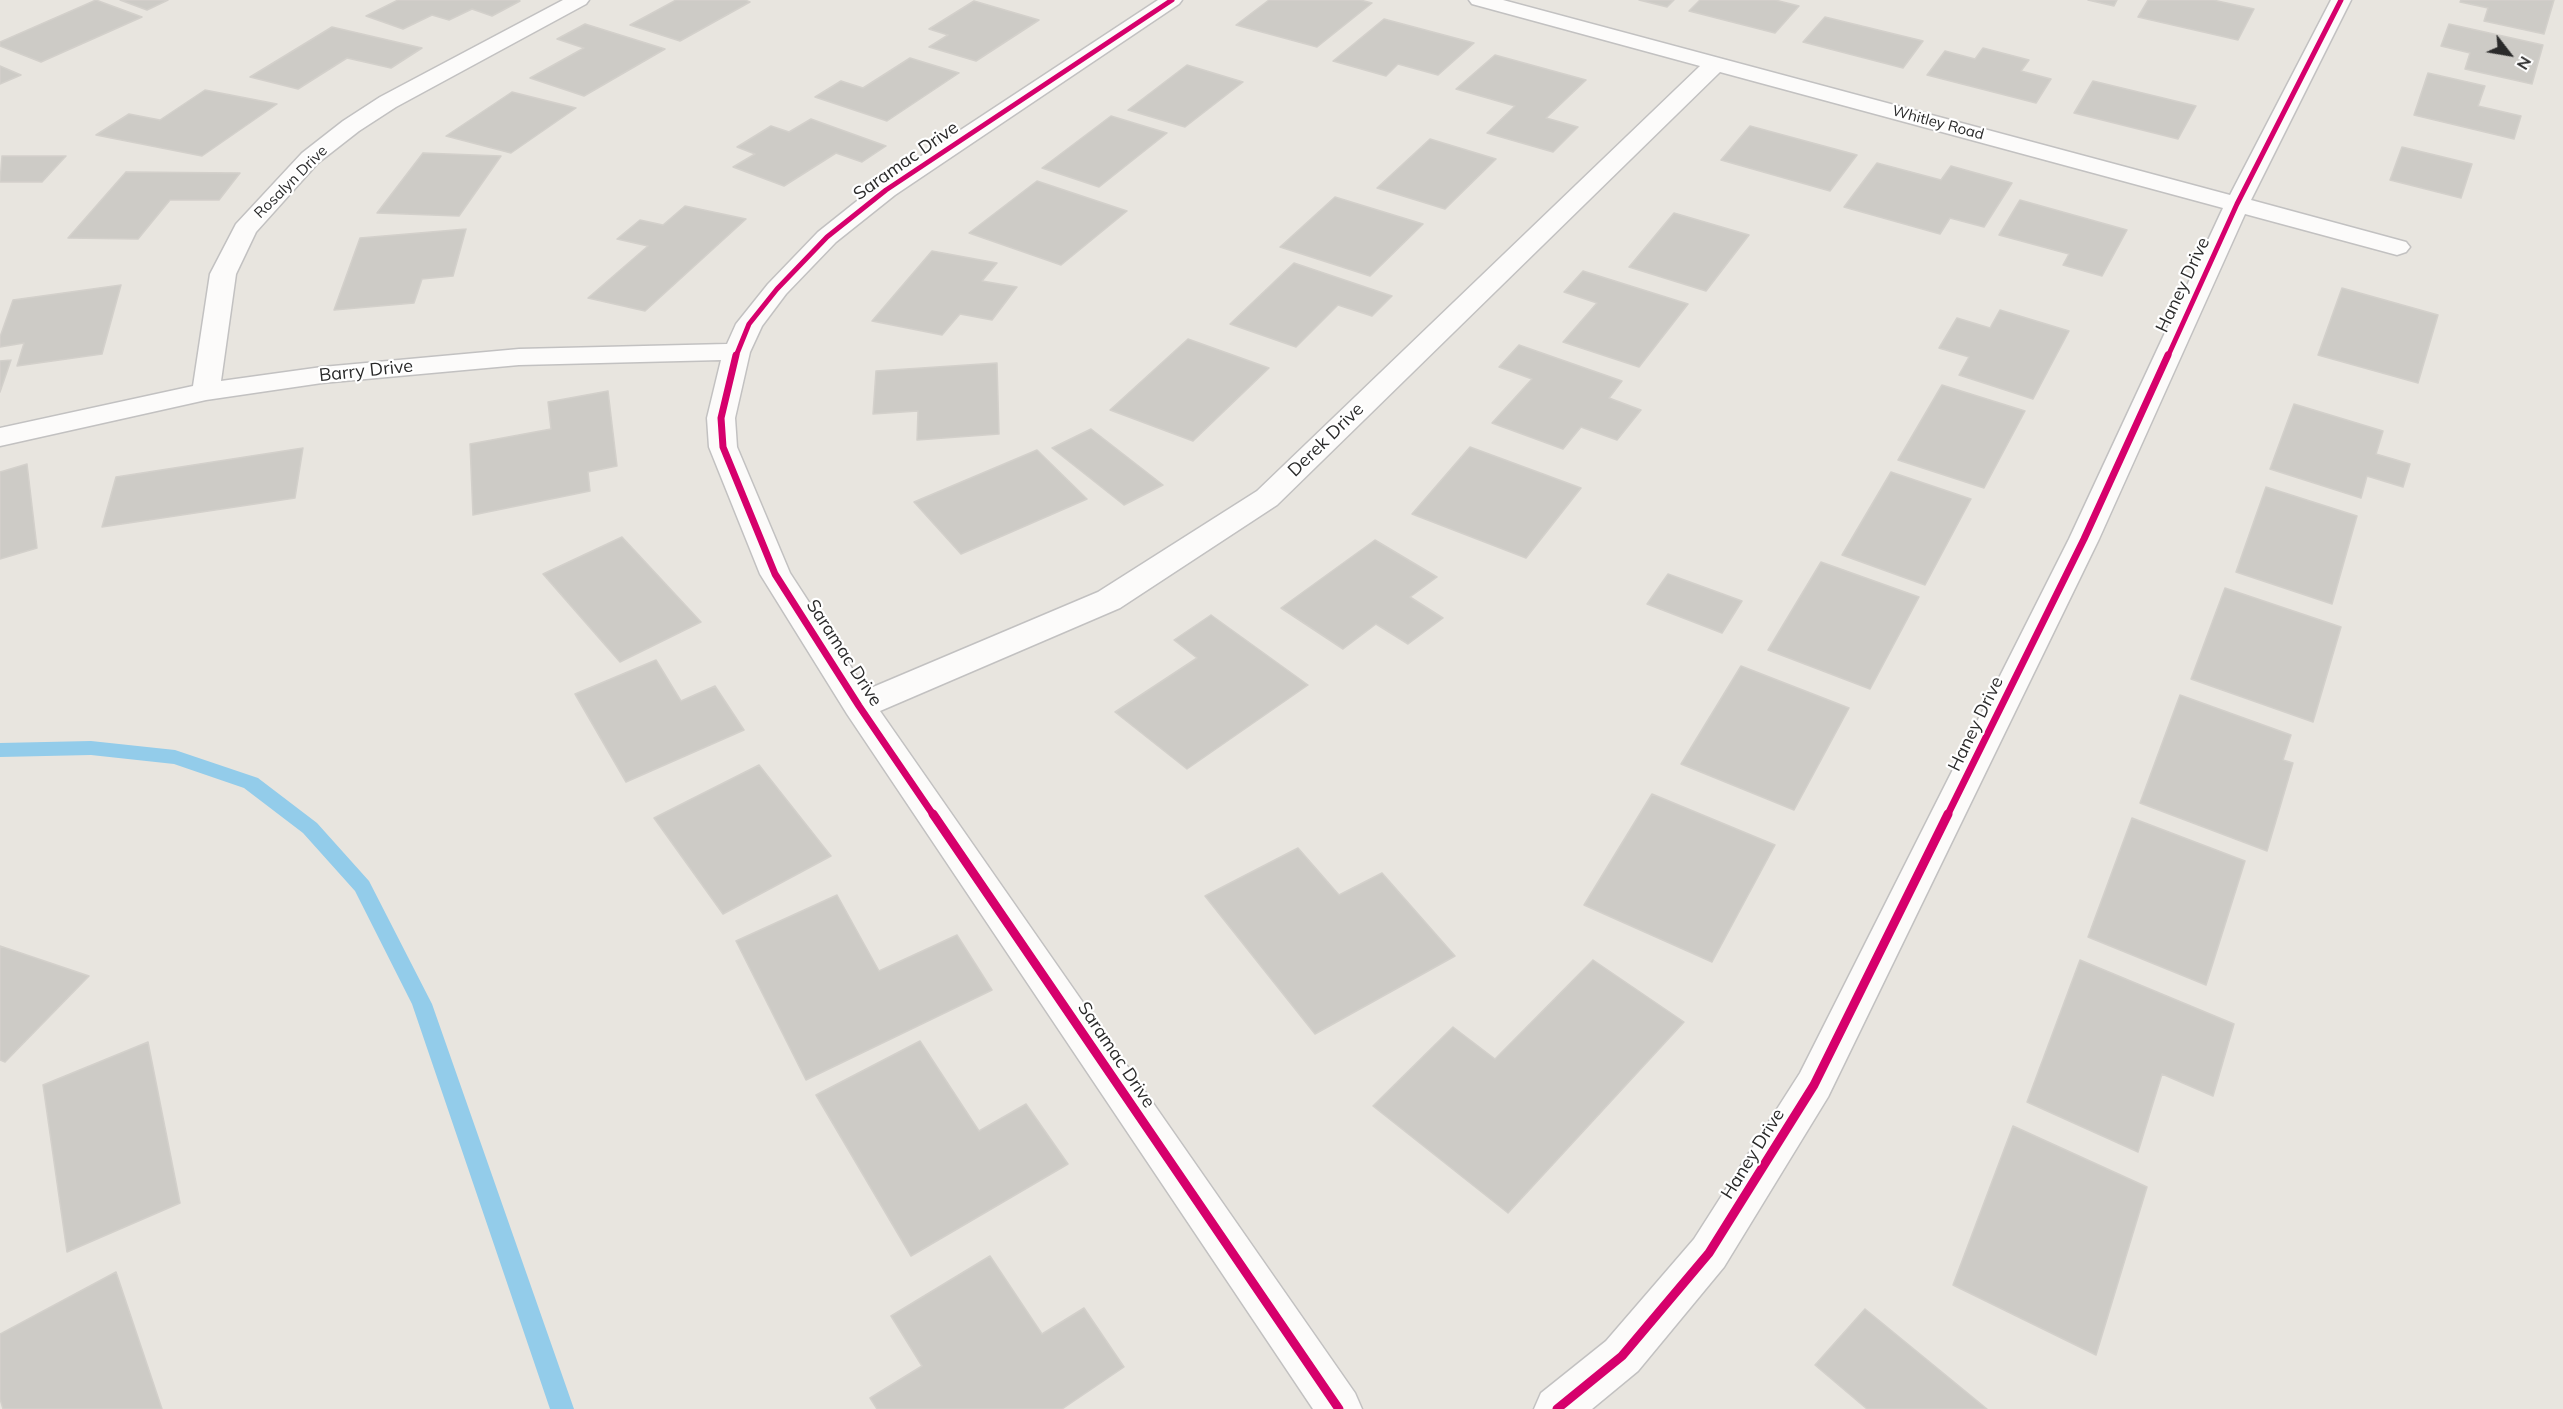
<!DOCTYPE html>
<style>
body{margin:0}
#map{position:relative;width:2563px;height:1409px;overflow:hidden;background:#e8e5df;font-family:Mulish,sans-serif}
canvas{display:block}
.north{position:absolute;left:2479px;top:24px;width:60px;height:60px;-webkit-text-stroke:4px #fff;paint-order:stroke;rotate:121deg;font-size:16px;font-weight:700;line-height:24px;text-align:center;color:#2a2a2a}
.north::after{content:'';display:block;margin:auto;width:21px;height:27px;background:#2a2a2a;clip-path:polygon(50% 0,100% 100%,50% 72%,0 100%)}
</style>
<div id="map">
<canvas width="2563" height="1409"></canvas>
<div class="north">N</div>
</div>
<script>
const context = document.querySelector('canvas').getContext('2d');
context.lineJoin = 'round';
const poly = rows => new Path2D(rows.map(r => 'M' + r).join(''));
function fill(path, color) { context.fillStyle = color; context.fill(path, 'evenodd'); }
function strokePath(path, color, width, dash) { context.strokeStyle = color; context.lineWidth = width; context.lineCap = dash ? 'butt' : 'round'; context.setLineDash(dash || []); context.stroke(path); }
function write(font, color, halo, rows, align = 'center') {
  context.font = font + ' Mulish,sans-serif'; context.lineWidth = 4.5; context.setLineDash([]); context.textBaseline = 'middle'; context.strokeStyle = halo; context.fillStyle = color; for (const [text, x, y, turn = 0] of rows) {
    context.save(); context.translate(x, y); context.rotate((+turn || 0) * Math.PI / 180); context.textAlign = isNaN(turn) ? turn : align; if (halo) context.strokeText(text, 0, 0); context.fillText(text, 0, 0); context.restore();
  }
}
const stream = poly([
 [91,741,175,750,258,778,317,823,369,881,432,1004,574,1409,550,1409,412,1004,355,891,303,833,244,788,174,764,91,755,0,757,0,743,91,741]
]);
const building = poly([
 [96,0,142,17,41,62,0,46,0,42,96,0],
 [120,0,168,0,147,10,120,0],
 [398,0,517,0,520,1,492,16,472,9,449,20,432,15,403,29,366,16,398,0],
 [676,0,745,0,750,2,680,41,630,25,676,0],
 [1269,0,1360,0,1372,3,1317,47,1236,25,1269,0],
 [1639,0,1674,0,1667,7,1639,0],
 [1700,0,1775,0,1799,6,1775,33,1689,11,1700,0],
 [2088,0,2117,0,2114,6,2088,0],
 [2148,0,2213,0,2254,9,2238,40,2138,17,2148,0],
 [2461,0,2554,0,2544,34,2484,21,2488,8,2460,2,2461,0],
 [974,1,1039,20,976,61,929,47,948,35,929,29,974,1],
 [1825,17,1923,41,1903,68,1803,42,1825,17],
 [1384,19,1474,43,1438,75,1398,64,1386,76,1333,61,1384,19],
 [585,24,665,49,584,96,530,78,584,48,557,39,585,24],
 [2449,24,2543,45,2532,84,2465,69,2470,53,2441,46,2449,24],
 [332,27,422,48,391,68,347,58,298,89,250,77,332,27],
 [1983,48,2029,60,2021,71,2051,79,2036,103,1927,75,1945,51,1975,59,1983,48],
 [1495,55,1586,80,1546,118,1578,127,1553,152,1487,133,1515,106,1456,89,1495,55],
 [910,58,959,73,887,121,815,97,841,81,863,88,910,58],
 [1187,65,1243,82,1185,127,1128,110,1187,65],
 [0,66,21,75,0,84,0,66],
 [2428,73,2485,86,2478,106,2521,116,2514,139,2414,115,2428,73],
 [2093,81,2196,106,2178,139,2074,113,2093,81],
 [205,90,277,104,202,156,96,135,129,114,160,120,205,90],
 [512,92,576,108,511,153,446,136,512,92],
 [1111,116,1167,133,1099,187,1042,168,1111,116],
 [811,119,886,146,862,162,836,153,784,186,733,167,755,154,737,147,771,126,789,132,811,119],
 [1750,126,1857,155,1830,191,1721,160,1750,126],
 [1430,139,1496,159,1445,209,1377,188,1430,139],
 [2402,147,2472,164,2461,198,2390,180,2402,147],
 [423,153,501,156,459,216,377,213,423,153],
 [2,156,66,156,42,182,0,182,2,156],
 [1877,163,1941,180,1951,166,2012,183,1984,227,1950,218,1940,234,1844,207,1877,163],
 [126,172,240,173,219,200,170,200,138,239,68,238,126,172],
 [1037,181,1127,211,1061,265,969,233,1037,181],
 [1335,197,1423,224,1370,276,1280,247,1335,197],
 [2020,200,2127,230,2102,276,2063,265,2069,254,1999,235,2020,200],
 [685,206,746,219,645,311,588,298,648,246,617,239,640,220,663,225,685,206],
 [1674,213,1749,235,1706,291,1629,267,1674,213],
 [466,229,453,276,422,279,414,303,334,310,360,238,466,229],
 [932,251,997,263,982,281,1017,287,992,320,960,314,942,335,872,321,932,251],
 [1294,263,1392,296,1372,316,1338,305,1296,347,1230,324,1294,263],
 [1583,271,1688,304,1639,367,1563,342,1597,303,1564,292,1583,271],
 [121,285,102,354,17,366,24,343,0,347,0,337,13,300,121,285],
 [2342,288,2438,315,2418,383,2318,355,2342,288],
 [2000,310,2069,331,2033,399,1959,375,1969,357,1939,348,1957,318,1990,328,2000,310],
 [1188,339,1269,368,1193,441,1110,410,1188,339],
 [1519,345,1622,381,1609,398,1641,410,1617,440,1581,427,1563,449,1492,423,1532,379,1499,367,1519,345],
 [11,360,0,392,0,361,11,360],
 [997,363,999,434,917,440,918,411,873,414,876,371,997,363],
 [1942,385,2025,411,1984,488,1898,460,1942,385],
 [608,391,617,466,588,472,590,491,473,515,470,444,551,429,548,402,608,391],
 [2294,404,2383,431,2376,454,2410,464,2403,487,2367,476,2361,498,2270,469,2294,404],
 [1091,429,1163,485,1124,505,1052,448,1091,429],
 [1470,447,1581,488,1526,558,1412,514,1470,447],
 [303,448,295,498,102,527,116,477,303,448],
 [1037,450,1087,499,961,554,914,502,1037,450],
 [27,464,37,548,0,559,0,472,27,464],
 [1891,472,1971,499,1925,585,1842,555,1891,472],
 [2266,487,2357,516,2332,604,2236,572,2266,487],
 [622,537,701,622,620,662,543,574,622,537],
 [1375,540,1437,577,1410,597,1443,618,1408,644,1376,624,1343,649,1281,608,1375,540],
 [1821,562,1919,597,1870,689,1768,650,1821,562],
 [1668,574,1742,601,1722,633,1647,604,1668,574],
 [2225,588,2341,627,2313,722,2191,679,2225,588],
 [1211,615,1308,685,1187,769,1115,712,1197,658,1174,640,1211,615],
 [656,660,681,701,715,686,744,730,626,782,575,694,656,660],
 [1741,666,1849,708,1794,810,1681,764,1741,666],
 [2180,695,2291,735,2283,760,2293,763,2267,851,2140,803,2180,695],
 [759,765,831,856,723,914,654,818,759,765],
 [1652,794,1775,845,1712,962,1584,905,1652,794],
 [2132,818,2245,861,2206,985,2088,937,2132,818],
 [1298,848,1339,895,1382,873,1455,956,1315,1034,1205,896,1298,848],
 [837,895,879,971,957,935,992,990,806,1080,736,941,837,895],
 [0,946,89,976,5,1062,0,1060,0,946],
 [1593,960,1684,1022,1508,1213,1373,1106,1453,1027,1495,1059,1593,960],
 [2080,960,2234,1024,2213,1096,2162,1074,2138,1152,2027,1102,2080,960],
 [920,1041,979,1131,1026,1104,1068,1164,911,1256,816,1095,920,1041],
 [148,1042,180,1203,67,1252,43,1085,148,1042],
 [2013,1126,2147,1187,2096,1355,1953,1285,2013,1126],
 [990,1256,1042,1334,1084,1308,1124,1367,1062,1409,877,1409,870,1398,922,1366,891,1316,990,1256],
 [116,1272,162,1409,3,1409,0,1399,0,1334,116,1272],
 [1865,1309,1987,1409,1867,1409,1815,1365,1865,1309]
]);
const minor = poly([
 [563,0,589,0,586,4,396,107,359,131,318,163,256,232,236,274,221,381,322,367,519,349,727,344,736,324,768,284,818,232,877,185,1158,0,1182,0,1179,4,895,195,836,242,786,294,762,326,750,352,735,418,737,447,790,573,866,690,1098,592,1257,491,1700,66,1472,4,1469,0,1503,0,2230,195,2331,0,2351,0,2251,200,2406,242,2410,247,2406,252,2397,255,2245,214,2099,539,1828,1097,1724,1267,1638,1371,1592,1409,1534,1409,1541,1393,1606,1341,1694,1239,1800,1073,2069,539,2223,208,1720,72,1277,505,1120,608,880,711,1355,1393,1362,1409,1313,1409,847,714,760,574,709,447,707,418,721,360,519,365,322,383,206,400,0,446,0,428,193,386,210,274,236,224,302,153,343,121,380,97,563,0]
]);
const cyclewayFar2 = poly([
 [736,356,749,324,777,289,827,237,886,190,1172,0],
 [2168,356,2237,204,2341,0]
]);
const cyclewayFar1 = poly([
 [736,355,721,418,723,447,775,574,859,706,934,816],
 [1947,816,2084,539,2168,355]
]);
const cycleway = poly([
 [933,814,1339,1409],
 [1557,1409,1622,1356,1709,1253,1814,1085,1948,814]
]);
const farStreetnames = [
 ["Whitley Road",1938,123,15],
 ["Rosalyn Drive",291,182,-45]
];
const streetNames = [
 ["Saramac Drive",906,161,-35],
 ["Haney Drive",2183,285,-65],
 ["Barry Drive",366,371,-6],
 ["Derek Drive",1326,440,-44],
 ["Saramac Drive",844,653,57],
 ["Haney Drive",1976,724,-64],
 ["Saramac Drive",1116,1055,56],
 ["Haney Drive",1753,1154,-58]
];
fill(stream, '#93ccea');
fill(building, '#cdcbc6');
strokePath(building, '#d3d0cb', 1.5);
strokePath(minor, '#c2c1c1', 3);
fill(minor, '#fcfbfa');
strokePath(cyclewayFar2, '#d6006c', 5);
strokePath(cyclewayFar1, '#d6006c', 7);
strokePath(cycleway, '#d6006c', 9);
write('15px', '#2a2a2a', '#fff', farStreetnames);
write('18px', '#2a2a2a', '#fff', streetNames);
</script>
